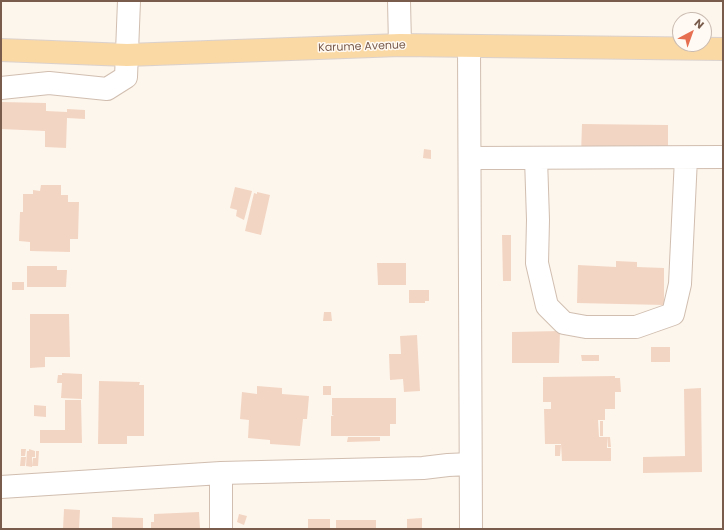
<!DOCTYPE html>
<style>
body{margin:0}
#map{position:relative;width:724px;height:530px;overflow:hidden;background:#fdf6ec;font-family:Poppins,sans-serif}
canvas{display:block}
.frame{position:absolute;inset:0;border:2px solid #7a5c4d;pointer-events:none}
.north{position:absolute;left:672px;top:12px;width:40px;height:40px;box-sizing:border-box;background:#fffaf3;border:1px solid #cabbb1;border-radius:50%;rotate:41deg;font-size:11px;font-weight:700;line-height:16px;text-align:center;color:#7a5c4d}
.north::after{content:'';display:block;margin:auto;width:14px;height:18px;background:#e76f51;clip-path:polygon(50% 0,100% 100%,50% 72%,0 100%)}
</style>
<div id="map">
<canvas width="724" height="530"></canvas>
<div class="frame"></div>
<div class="north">N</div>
</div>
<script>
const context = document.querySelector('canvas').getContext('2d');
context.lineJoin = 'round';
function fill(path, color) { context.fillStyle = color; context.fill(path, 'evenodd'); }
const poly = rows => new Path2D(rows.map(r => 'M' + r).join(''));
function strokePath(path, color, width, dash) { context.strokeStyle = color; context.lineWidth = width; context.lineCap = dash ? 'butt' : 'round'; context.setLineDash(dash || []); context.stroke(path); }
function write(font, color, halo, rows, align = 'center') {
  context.font = font + ' Poppins,sans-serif'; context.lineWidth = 3; context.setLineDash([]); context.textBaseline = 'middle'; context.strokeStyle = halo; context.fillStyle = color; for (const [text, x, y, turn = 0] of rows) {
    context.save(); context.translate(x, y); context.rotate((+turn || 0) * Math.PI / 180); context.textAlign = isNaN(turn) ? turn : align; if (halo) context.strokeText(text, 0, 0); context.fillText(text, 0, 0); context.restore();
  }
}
const building = poly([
 [1,102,46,103,46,111,67,112,67,109,85,110,85,119,67,118,66,148,45,147,45,131,1,129],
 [582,124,668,125,668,156,581,155],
 [424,149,431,150,431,159,423,158],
 [41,185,61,185,61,195,68,195,68,202,79,202,78,239,70,239,70,252,30,251,30,242,19,241,20,212,23,212,23,194,33,194,33,190,40,191],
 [235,187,252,191,244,220,236,216,237,210,230,208],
 [257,192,270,195,261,235,245,231,254,193,257,194],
 [502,235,511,235,511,281,503,281],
 [616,261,637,262,637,267,664,268,664,305,577,303,578,265,616,267],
 [377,263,406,263,406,285,378,285],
 [27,266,57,266,57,270,67,270,66,287,27,287],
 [12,282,24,282,24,290,12,290],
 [409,290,429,290,429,301,425,301,425,303,409,303],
 [324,312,331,312,332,321,323,321],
 [30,314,69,314,70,357,45,357,45,367,30,368],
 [560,331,559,363,512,363,512,332],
 [417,335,420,391,404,392,403,379,390,380,389,354,401,354,400,336],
 [651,347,670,347,670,362,651,362],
 [581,355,599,355,599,361,582,361],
 [62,373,82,374,82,399,61,398,62,383,57,383,58,375,62,375],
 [615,376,615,378,620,378,621,392,615,392,615,409,605,409,605,420,598,420,599,437,607,437,607,448,611,448,611,461,562,461,561,444,545,444,544,409,551,409,551,402,543,402,543,377],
 [99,381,140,382,139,385,144,385,144,436,127,436,127,444,98,444],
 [257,386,282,388,282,394,309,396,307,419,303,419,300,446,270,444,270,440,248,438,249,420,240,419,242,392,257,394],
 [323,386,331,386,331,395,323,395],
 [701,388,702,472,643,473,643,457,685,456,684,389],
 [332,398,396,398,396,424,390,424,390,436,331,436,331,416,334,416,332,415],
 [65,400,81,400,82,443,40,443,40,430,65,430],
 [34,405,46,406,46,417,34,416],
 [600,421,603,421,603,436,600,436],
 [348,437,380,437,380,441,347,442],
 [607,437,610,437,611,447,608,447],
 [555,445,561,445,560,456,555,456],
 [21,449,26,449,25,456,21,456],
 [29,449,35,451,35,457,32,457,32,467,26,466,27,451,29,451],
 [36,451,39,451,38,466,32,466,33,458,36,458],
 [21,457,26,457,25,466,20,466],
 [64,509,80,510,79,529,63,529],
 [199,512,200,529,151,529,151,522,154,522,154,514],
 [239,514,247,516,244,525,237,522],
 [112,517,143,518,143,529,112,529],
 [422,518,422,529,407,529,407,519],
 [308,519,330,519,330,529,308,529],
 [336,520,376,520,376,529,336,529]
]);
const minor = poly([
 [399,1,400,45],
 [469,46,471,529],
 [1,88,49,83,107,89,126,77,129,1],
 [470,158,723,157],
 [536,158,538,220,537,263,547,306,564,323,586,327,636,327,673,314,680,284,686,158],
 [1,487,221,473,423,468,448,465,470,464],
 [221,529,221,473]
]);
const major = poly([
 [1,50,127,55,400,45,723,49]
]);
const streetNames = [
 ["Karume Avenue",362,47,-2]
];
fill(building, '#f3d5c3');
strokePath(minor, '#d1beb0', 24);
strokePath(major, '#dad1cd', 24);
strokePath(minor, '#fff', 22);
strokePath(major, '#fbd9a5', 22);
write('11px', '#7a5c4d', '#fffaf3', streetNames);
</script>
